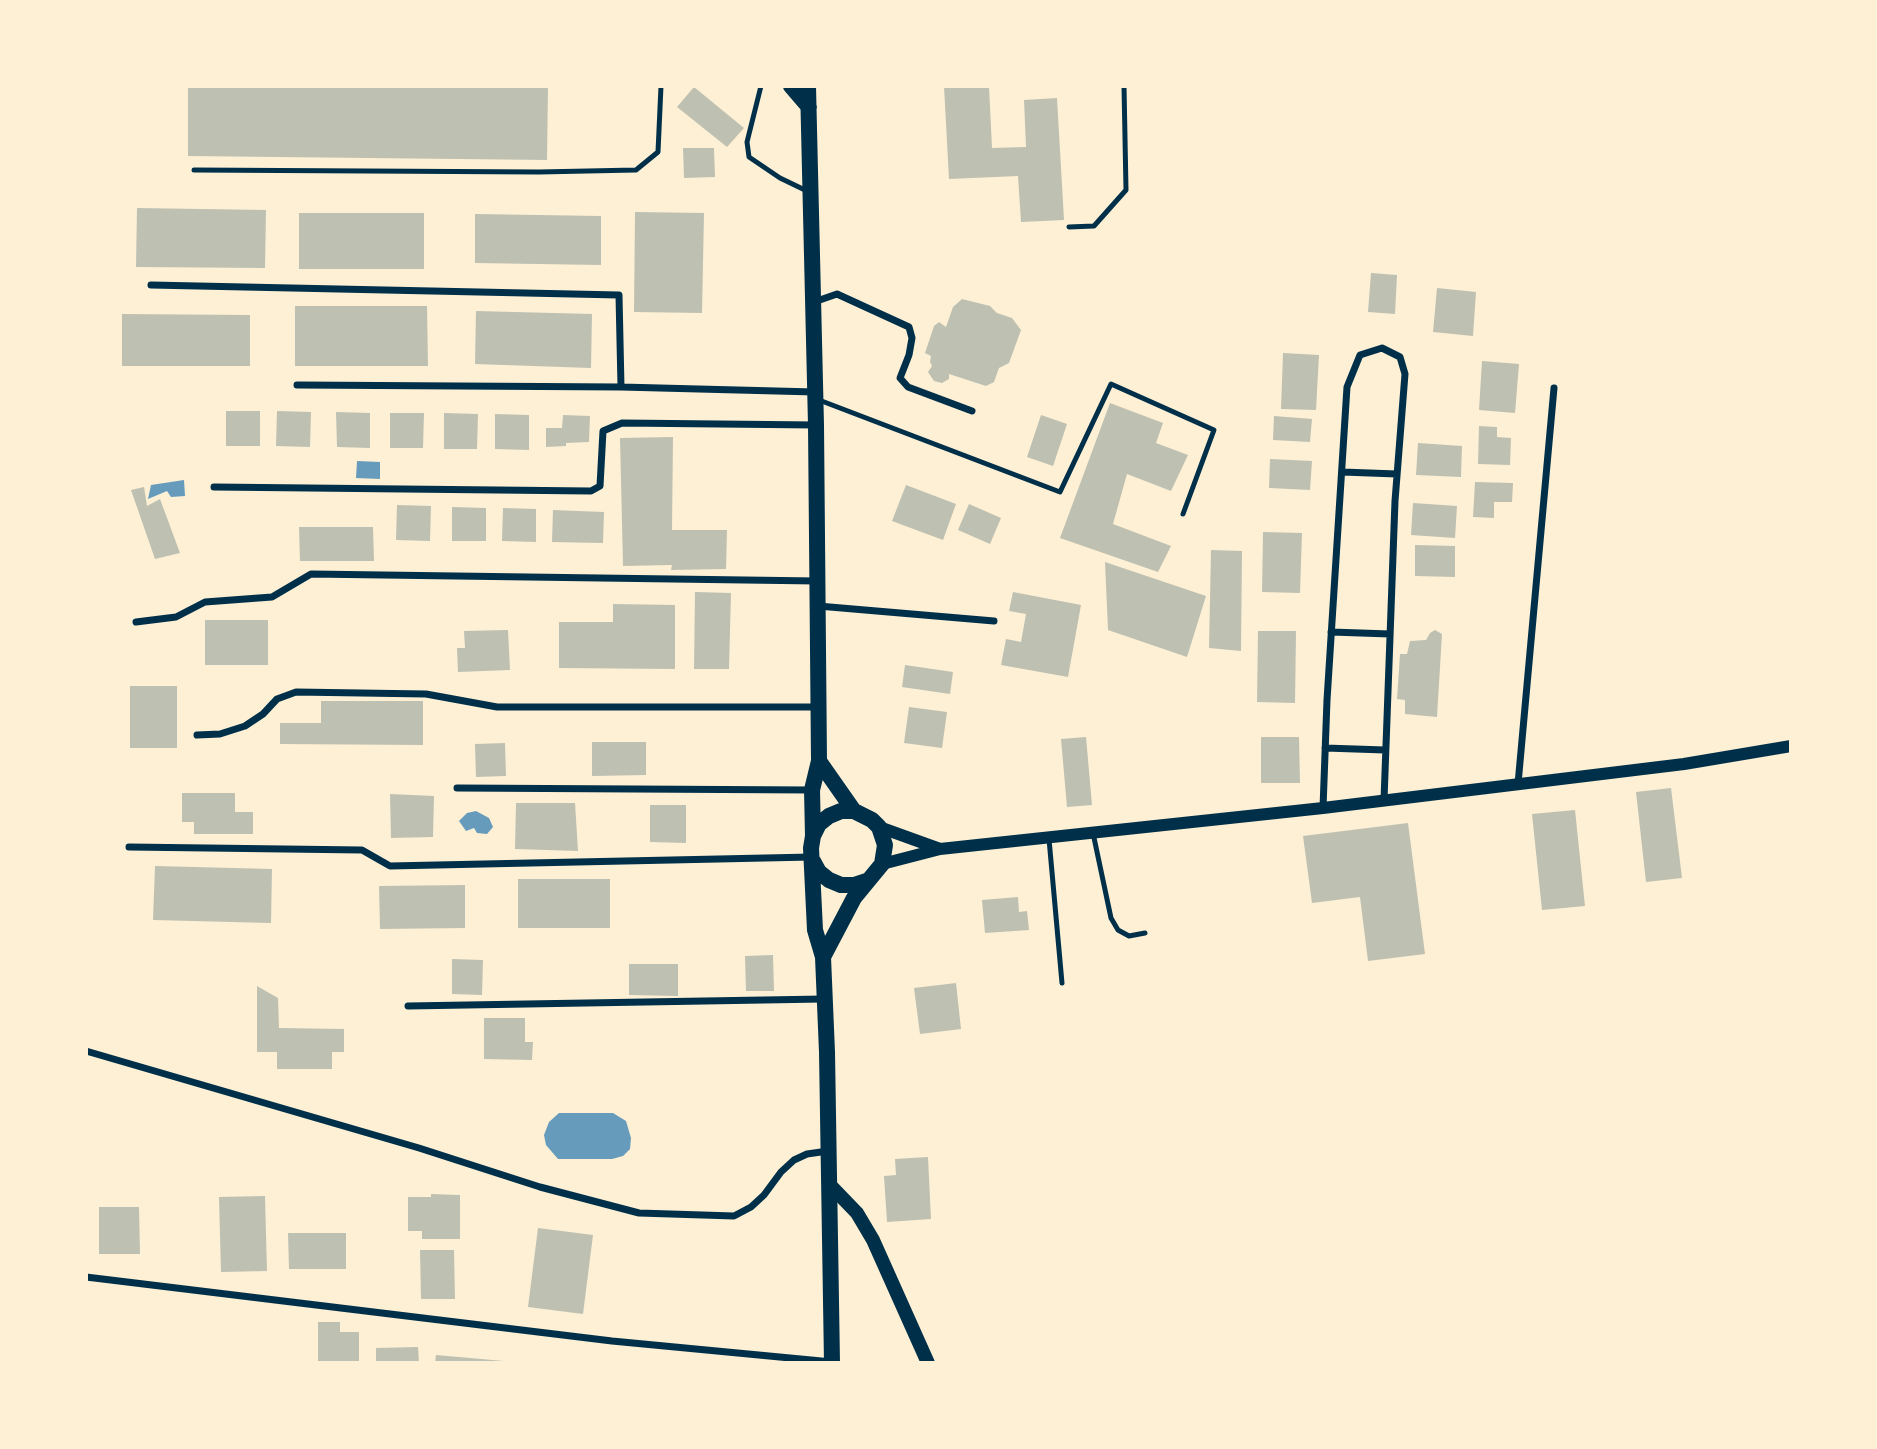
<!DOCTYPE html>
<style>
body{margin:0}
#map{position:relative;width:1877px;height:1449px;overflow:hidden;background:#fdf0d5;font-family:"Asap Condensed",sans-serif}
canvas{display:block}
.frame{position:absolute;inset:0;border:88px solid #fdf0d5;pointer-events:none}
</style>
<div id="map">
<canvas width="1877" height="1449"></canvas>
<div class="frame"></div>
</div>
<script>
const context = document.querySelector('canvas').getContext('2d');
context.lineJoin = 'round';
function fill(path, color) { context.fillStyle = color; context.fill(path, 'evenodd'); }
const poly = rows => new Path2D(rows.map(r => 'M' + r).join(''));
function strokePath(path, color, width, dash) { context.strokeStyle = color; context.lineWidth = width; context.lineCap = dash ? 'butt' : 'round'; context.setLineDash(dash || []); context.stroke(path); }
const water = poly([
 [357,461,380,462,380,479,356,478],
 [184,480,185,496,171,497,167,491,148,499,151,485],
 [476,811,489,818,493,827,487,834,477,833,474,828,466,831,459,821,467,813],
 [559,1113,613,1113,626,1121,631,1138,630,1149,623,1156,612,1159,558,1159,546,1145,544,1135,549,1122]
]);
const building = poly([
 [188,86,548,86,547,160,188,156],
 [944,86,989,86,992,148,1026,147,1024,100,1057,98,1064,220,1021,222,1018,176,949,179],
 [694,87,744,128,727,147,677,107],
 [683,148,714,148,715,177,684,178],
 [137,208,266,210,265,268,136,267],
 [635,212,704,213,702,313,634,312],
 [299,213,424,213,424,269,299,269],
 [475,214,601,216,601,265,475,263],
 [1371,273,1397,275,1395,314,1368,312],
 [1437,288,1476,292,1473,336,1433,332],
 [962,299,990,306,997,313,1012,318,1021,330,1009,363,999,368,994,382,986,386,949,374,949,379,942,383,934,381,928,372,932,366,930,362,931,356,925,353,934,326,939,322,946,327,953,307],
 [295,306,427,306,428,366,295,366],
 [476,311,592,314,591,368,475,364],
 [122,314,250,315,250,366,122,366],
 [1283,353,1319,355,1316,410,1281,409],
 [1482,361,1519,364,1515,413,1479,410],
 [1110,403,1163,423,1156,443,1188,455,1171,491,1127,474,1113,524,1171,546,1158,572,1060,538],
 [226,411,260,411,260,446,226,446],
 [277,411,311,412,310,447,276,446],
 [336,412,370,413,370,448,337,447],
 [390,413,424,413,423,448,390,448],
 [444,413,478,414,477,449,444,449],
 [495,414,529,415,529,450,495,449],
 [563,415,590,416,589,442,566,443,566,446,546,447,546,428,562,428],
 [1041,415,1067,424,1053,466,1027,457],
 [1274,416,1312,419,1310,442,1273,440],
 [1479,426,1497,427,1497,437,1511,438,1510,465,1478,464],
 [673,437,672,530,727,530,726,569,671,570,672,565,623,566,620,438],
 [1418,443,1462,446,1461,477,1416,475],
 [1270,459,1312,461,1310,490,1269,488],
 [1475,482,1513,483,1512,502,1494,502,1494,518,1473,517],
 [906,485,956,504,943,540,892,521],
 [144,487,147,506,160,499,180,553,155,559,131,490],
 [1413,503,1457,506,1455,538,1411,535],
 [969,504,1001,518,990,544,958,530],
 [397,505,431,506,430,541,396,540],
 [452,507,486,508,486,541,452,541],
 [503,508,536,509,536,542,502,541],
 [553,510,604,512,603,543,552,542],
 [299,527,373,527,374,561,300,561],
 [1263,532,1302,533,1300,593,1262,592],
 [1415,545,1455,546,1455,577,1415,576],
 [1211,550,1242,551,1241,651,1209,648],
 [1105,562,1206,596,1187,657,1108,630],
 [695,592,731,593,729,669,694,669],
 [1013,592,1081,605,1068,677,1001,665,1006,639,1021,642,1026,614,1009,611],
 [613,604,675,605,675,669,559,668,559,622,613,622],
 [205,620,268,620,268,665,205,665],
 [508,630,510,670,458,672,457,648,465,648,464,631],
 [1435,630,1442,634,1437,717,1405,714,1405,700,1397,699,1400,654,1407,654,1410,641,1426,640,1430,633],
 [1258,631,1296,631,1295,703,1257,702],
 [905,665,953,672,950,694,902,687],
 [130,686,177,686,177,748,130,748],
 [321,701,423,701,423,745,280,744,280,723,321,723],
 [909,707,947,712,942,748,904,743],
 [1086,737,1092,805,1067,807,1061,739],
 [1261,737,1299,737,1300,783,1261,783],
 [592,742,646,742,646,775,592,776],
 [505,743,506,776,476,777,475,744],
 [1671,788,1682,878,1646,882,1636,792],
 [182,793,235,793,235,812,253,812,253,834,194,834,194,822,182,822],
 [390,794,434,796,433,837,391,838],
 [516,803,575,803,578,851,515,849],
 [650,805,686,805,686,843,650,842],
 [1575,810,1585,906,1542,910,1532,814],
 [1408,823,1425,954,1368,961,1360,897,1312,903,1303,836],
 [155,866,272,869,271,923,153,920],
 [518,879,610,879,610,928,518,928],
 [465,885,465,928,380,929,379,886],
 [1018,897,1019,912,1027,911,1029,930,985,933,982,900],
 [773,955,774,991,746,991,745,956],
 [452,959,483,960,482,995,452,994],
 [629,964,678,964,678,996,629,995],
 [956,983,961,1029,920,1034,914,988],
 [257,986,278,998,279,1028,344,1029,344,1052,332,1052,332,1069,277,1069,277,1052,257,1052],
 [484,1018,525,1018,525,1042,533,1042,532,1060,484,1059],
 [928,1157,931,1219,887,1222,884,1176,896,1175,895,1159],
 [431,1194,460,1195,460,1239,422,1239,422,1231,408,1231,408,1197,431,1197],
 [265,1196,267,1271,221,1272,219,1197],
 [99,1207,139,1207,140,1254,99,1254],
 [538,1228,593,1235,583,1314,528,1307],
 [288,1233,346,1233,346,1269,289,1269],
 [420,1250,454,1250,455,1299,421,1299],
 [318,1322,340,1322,340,1332,359,1332,359,1363,318,1363],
 [418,1347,419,1363,376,1363,376,1348],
 [436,1355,504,1361,504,1363,435,1363]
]);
const service = poly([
 [761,86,747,142,749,157,780,178,807,191],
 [194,170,539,172,636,170,658,152,661,86],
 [1069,227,1094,226,1126,190,1124,86],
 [819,400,1060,492,1111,384,1214,430,1183,514],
 [1093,833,1111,918,1118,930,1129,936,1145,933],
 [1049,839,1062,983]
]);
const minor = poly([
 [151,285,619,295,621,387,815,392],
 [814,302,837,294,909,327,912,338,909,355,900,378,908,387,972,411],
 [297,385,621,387],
 [1342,472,1397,474],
 [214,487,591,491,600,486,603,431,622,423,816,425],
 [818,606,994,621],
 [136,622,176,617,205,602,272,597,311,574,817,581],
 [1331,632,1390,634],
 [197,735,220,734,245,726,263,714,277,699,296,692,426,694,497,707,819,707],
 [1325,748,1385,750],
 [1518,784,1554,388],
 [457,788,811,790],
 [1323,808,1327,700,1347,387,1360,355,1382,348,1400,357,1405,374,1395,501,1384,800],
 [129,847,362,850,390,866,812,857],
 [408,1006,823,999],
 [86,1051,419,1148,540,1187,639,1213,734,1216,751,1207,764,1195,781,1172,794,1160,807,1154,828,1151],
 [86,1277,612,1341,832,1362]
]);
const tertiary = poly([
 [879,827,940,849],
 [882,864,940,849,1323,808,1684,764,1791,746]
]);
const secondary = poly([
 [830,1185,857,1213,873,1240,928,1363]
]);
const primary = poly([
 [791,86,809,107],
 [808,86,816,425,819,761,812,790,813,836,811,848,815,930,823,957,827,1052,832,1363],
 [819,761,854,811],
 [813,836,819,824,829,816,841,811,854,811,872,820,879,827,885,845,882,864,854,898,823,957],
 [813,861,819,872,829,880,841,885,854,885,866,881]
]);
fill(water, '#669bbc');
fill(building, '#bec0b2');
strokePath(service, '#003049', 5);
strokePath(minor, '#003049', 7);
strokePath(tertiary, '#003049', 12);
strokePath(secondary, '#003049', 14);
strokePath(primary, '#003049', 16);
</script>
